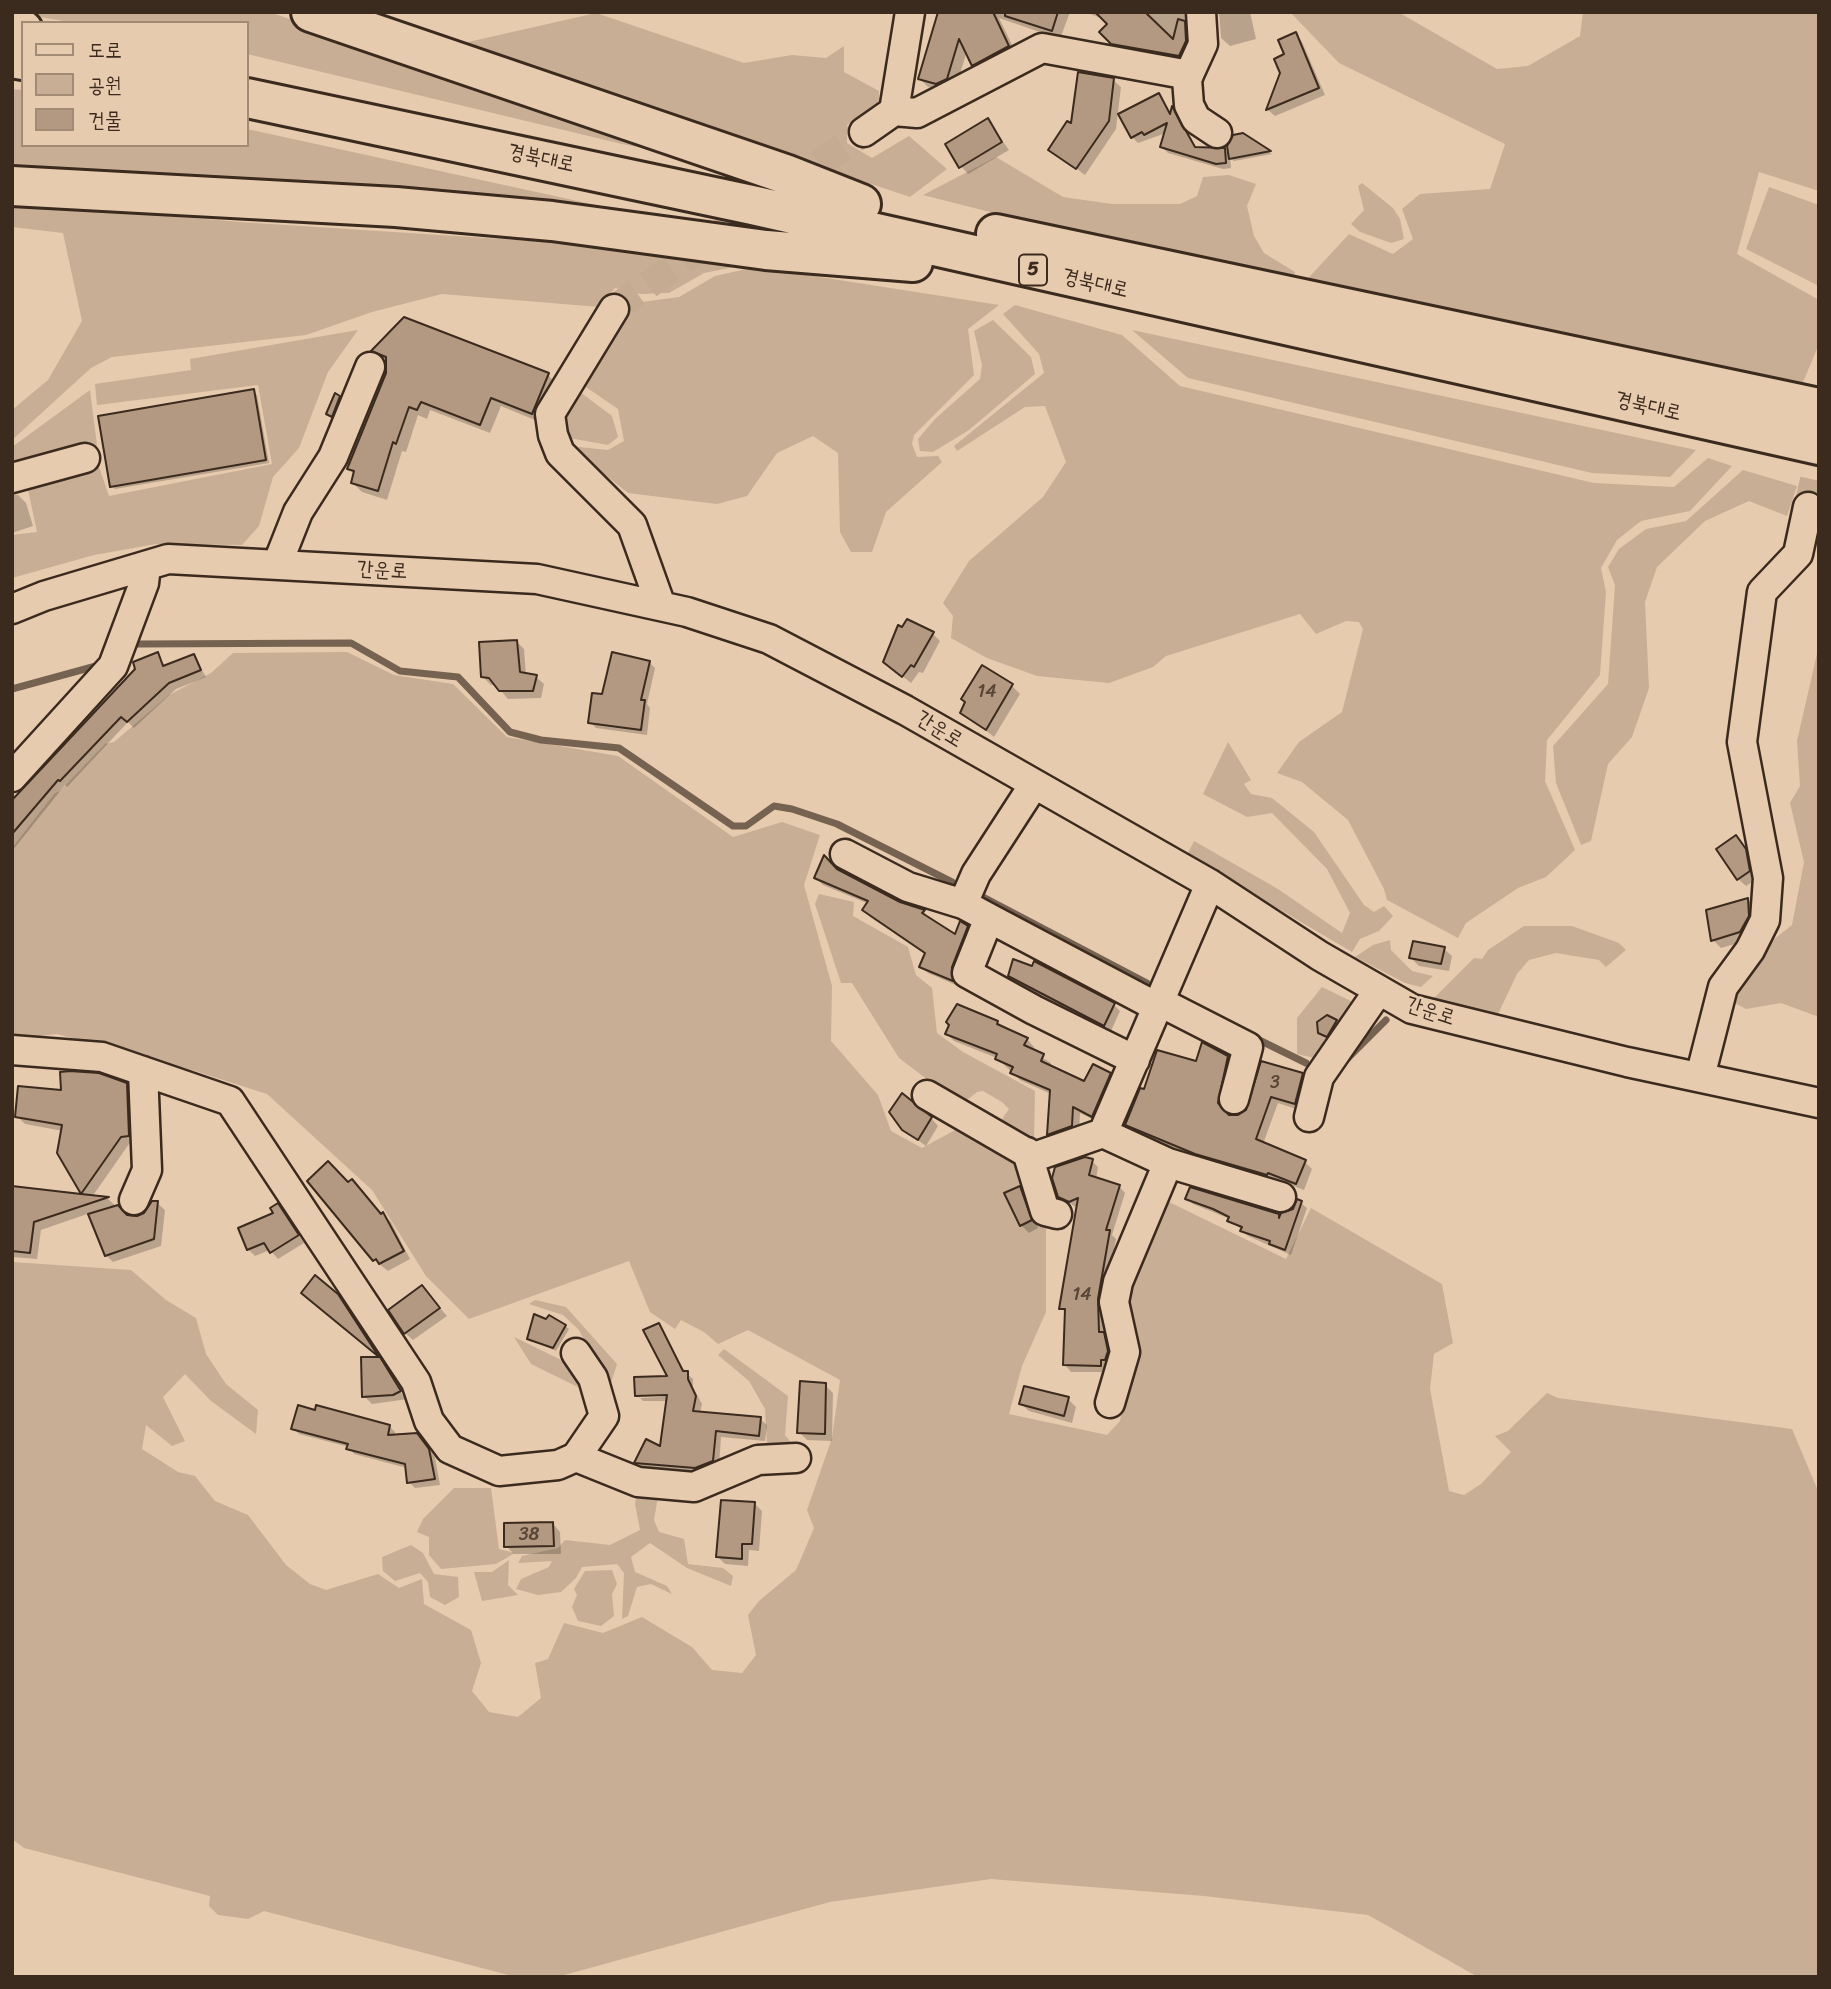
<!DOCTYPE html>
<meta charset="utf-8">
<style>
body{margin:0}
#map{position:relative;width:1831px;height:1989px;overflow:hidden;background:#e7cbae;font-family:Sriracha,"Poor Story",sans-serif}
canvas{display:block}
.frame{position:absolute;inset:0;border:14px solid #3b2a1e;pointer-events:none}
.legend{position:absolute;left:21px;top:21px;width:228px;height:126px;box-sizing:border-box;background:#e7cbae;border:2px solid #a28b74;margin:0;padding:9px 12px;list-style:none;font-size:21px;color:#3b2a1e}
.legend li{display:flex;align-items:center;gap:14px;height:35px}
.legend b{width:35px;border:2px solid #a28b74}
</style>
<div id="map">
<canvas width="1831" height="1989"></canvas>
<div class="frame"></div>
<ul class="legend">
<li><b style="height:9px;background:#e7cbae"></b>도로</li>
<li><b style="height:19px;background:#c8ae94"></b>공원</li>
<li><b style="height:19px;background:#b39981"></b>건물</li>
</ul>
</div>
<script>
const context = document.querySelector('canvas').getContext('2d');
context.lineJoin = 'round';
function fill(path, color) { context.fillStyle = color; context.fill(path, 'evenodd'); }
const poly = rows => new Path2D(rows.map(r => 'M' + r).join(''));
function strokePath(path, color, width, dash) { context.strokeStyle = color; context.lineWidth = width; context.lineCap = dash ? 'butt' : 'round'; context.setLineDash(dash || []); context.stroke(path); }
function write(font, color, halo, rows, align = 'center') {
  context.font = font + ' Sriracha,"Poor Story",sans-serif'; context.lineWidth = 5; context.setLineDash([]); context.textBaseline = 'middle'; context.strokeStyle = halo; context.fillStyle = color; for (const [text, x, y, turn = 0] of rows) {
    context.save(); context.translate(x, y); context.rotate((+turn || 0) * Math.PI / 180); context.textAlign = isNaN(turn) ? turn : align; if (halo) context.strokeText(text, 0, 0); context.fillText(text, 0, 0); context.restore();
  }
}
const green = poly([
 [12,12,269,12,656,142,654,150,622,144,247,54,247,23,75,23],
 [1290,12,1398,12,1497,69,1528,66,1580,36,1583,12,1819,12,1819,191,1759,172,1737,254,1819,300,1819,344,1801,387,1302,285,1349,234,1393,254,1413,239,1402,209,1420,194,1490,189,1505,144,1339,63],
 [596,13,744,63,792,55,826,58,844,46,844,72,879,91,879,107,847,125,847,143,872,158,909,136,947,169,910,197,455,45],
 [12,89,23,90,23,145,247,145,247,129,619,210,610,215,12,171],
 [996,157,1063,197,1112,204,1180,204,1197,196,1203,177,1229,175,1256,184,1247,206,1254,236,1264,253,1295,272,1293,280,1175,259,923,195],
 [1362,183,1393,208,1400,219,1404,239,1391,243,1360,232,1351,224,1364,210,1358,186],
 [1769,187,1819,205,1819,286,1746,249],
 [12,203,240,222,609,246,744,265,704,273,669,293,640,294,615,288,599,307,442,294,372,312,306,335,112,357,91,368,12,440,12,410,48,380,82,321,63,233,12,227],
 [756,267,999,305,968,329,974,375,914,435,912,444,917,457,938,456,942,462,886,512,872,552,851,552,840,532,838,453,813,436,777,453,747,496,717,504,628,493,569,446,608,450,624,441,618,409,580,383,584,371,634,303,679,297,715,276],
 [1015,305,1122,335,1180,386,1594,483,1674,487,1708,458,1732,466,1690,511,1641,521,1617,540,1601,568,1606,592,1600,675,1547,740,1545,781,1575,850,1546,877,1518,888,1466,923,1458,938,1387,900,1384,889,1348,820,1302,782,1277,773,1299,742,1342,712,1363,629,1359,622,1346,621,1316,634,1300,614,1166,656,1153,667,1109,683,1037,676,987,658,951,638,953,616,943,603,969,561,1043,497,1066,462,1045,406,1025,407,957,451,954,446,1044,373,1039,354,1003,314],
 [993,320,1031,357,1035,374,969,430,933,452,920,451,918,439,935,419,980,379,982,365,974,331],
 [358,330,328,372,299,448,273,477,259,526,242,545,156,544,94,555,12,578,12,535,37,532,26,480,98,464,109,496,272,464,258,385,97,405,95,384,191,370,190,359],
 [1132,330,1696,450,1670,477,1592,473,1188,378],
 [576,389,612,416,618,437,608,445,564,437,558,410],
 [90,390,97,445,12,465,12,447],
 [1743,470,1797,486,1787,516,1749,501,1705,521,1657,567,1645,602,1649,688,1632,737,1608,764,1591,841,1581,845,1556,783,1553,746,1608,684,1615,585,1608,567,1619,549,1646,529,1686,521],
 [1808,479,1819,481,1819,502,1801,496],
 [1819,645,1819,1017,1781,1003,1746,1009,1731,1001,1768,944,1792,925,1804,862,1790,803,1800,786,1797,741],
 [347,652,394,675,453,684,507,737,618,756,733,837,782,822,820,835,804,885,832,986,831,1041,878,1095,891,1131,922,1148,959,1128,1024,1165,1046,1226,1046,1312,1022,1366,1009,1414,1107,1435,1120,1421,1132,1355,1126,1303,1167,1201,1286,1259,1311,1208,1442,1284,1453,1343,1434,1354,1430,1389,1449,1491,1464,1495,1481,1484,1511,1452,1495,1436,1508,1431,1547,1393,1558,1398,1792,1429,1819,1493,1819,1977,1478,1977,1368,1915,1204,1896,991,1879,830,1902,557,1977,516,1977,264,1911,248,1919,218,1915,209,1906,210,1896,24,1848,12,1839,12,1262,131,1270,166,1300,196,1318,206,1354,226,1384,258,1410,256,1434,211,1401,185,1374,163,1397,185,1441,172,1446,146,1425,142,1449,178,1472,195,1476,215,1501,248,1515,286,1565,310,1584,326,1590,378,1574,399,1588,422,1579,424,1604,471,1630,481,1663,472,1691,489,1712,518,1717,541,1698,535,1663,548,1659,564,1623,603,1633,642,1617,692,1647,712,1670,742,1673,756,1655,748,1615,759,1601,796,1570,814,1528,807,1510,832,1438,840,1380,748,1330,718,1344,704,1332,681,1320,675,1329,650,1312,629,1261,469,1319,426,1276,372,1190,267,1094,195,1071,57,1034,12,1039,12,848,55,793,60,791,105,744,114,742,169,695,211,673,233,653],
 [1228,742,1251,780,1244,784,1251,794,1272,798,1314,832,1364,905,1374,912,1384,906,1393,916,1379,931,1360,939,1352,952,1187,855,1194,841,1278,889,1342,933,1350,913,1327,869,1272,813,1247,817,1203,794],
 [819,894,854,902,853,916,908,947,916,975,932,988,937,1033,963,1052,1035,1091,1034,1142,996,1128,1009,1109,1002,1102,983,1091,977,1092,961,1105,899,1058,852,983,841,983,815,904],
 [1524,926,1572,926,1619,943,1626,950,1606,967,1599,960,1556,953,1529,960,1517,974,1498,1014,1433,999,1474,958,1482,959,1488,950],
 [1390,940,1391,950,1412,971,1433,976,1421,987,1405,983,1355,957,1373,945],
 [1322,987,1361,1006,1324,1060,1297,1054,1297,1018],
 [535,1300,566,1307,617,1364,609,1389,579,1330,563,1315,529,1304],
 [514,1337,582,1370,584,1390,531,1364],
 [724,1349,788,1396,785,1435,796,1449,767,1446,765,1409,749,1381,718,1355],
 [454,1488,491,1488,499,1549,515,1553,496,1564,441,1569,429,1555,429,1537,417,1532,423,1519],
 [637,1491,658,1496,654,1520,659,1532,684,1539,688,1564,723,1568,733,1576,731,1586,687,1568,650,1543,631,1557,635,1572,667,1586,672,1594,651,1584,637,1587,628,1616,622,1619,624,1573,617,1564,582,1567,576,1578,561,1592,538,1595,516,1589,521,1579,549,1567,552,1561,518,1563,522,1556,558,1548,565,1540,610,1545,640,1530,635,1504],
 [411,1545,423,1553,434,1574,458,1577,459,1597,445,1605,430,1597,428,1582,420,1573,395,1581,383,1571,382,1557],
 [509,1560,508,1585,518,1595,482,1601,474,1572,492,1572],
 [612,1570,617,1584,612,1594,614,1616,601,1626,578,1621,572,1607,577,1595,574,1589,585,1571]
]);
const shadow = poly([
 [940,12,1070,12,1060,39,999,18,1017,55,982,73,967,51,956,87,945,92,928,87,920,79],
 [1085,12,1196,12,1188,64,1122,52,1102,32,1112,22],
 [1219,12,1250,12,1256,39,1230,46,1221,38],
 [1295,34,1302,42,1325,95,1275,116,1268,110],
 [1113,80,1121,87,1116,129,1085,175,1050,149],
 [1158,95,1171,115,1173,109,1178,114,1197,149,1224,149,1230,156,1242,135,1272,154,1234,161,1230,158,1231,168,1223,169,1168,153,1162,147,1166,133,1138,143,1132,137],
 [988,121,1009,150,968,174,961,166],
 [373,351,548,375,557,384,542,423,501,406,490,433,430,410,427,419,418,415,406,452,402,451,387,500,362,492,353,483,355,475,349,469,387,373,388,362],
 [254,391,257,395,269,463,115,489,112,486],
 [339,397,343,401,335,419,328,413],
 [12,495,18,495,26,503,33,526,12,533],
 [932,633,940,641,923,673,919,672,911,683,885,662],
 [516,641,524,649,526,675,536,677,544,684,541,698,508,699,496,685,491,685,483,677],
 [157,654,166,667,194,656,206,677,176,689,134,728,128,722,67,787,65,785,12,851,12,803],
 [649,662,655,668,647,704,650,708,647,735,596,728,590,722,604,696],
 [1012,686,1020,694,994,737,962,712],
 [1736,837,1753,859,1757,879,1746,886,1738,879],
 [837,870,900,903,924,911,929,919,956,936,967,927,974,934,957,974,958,986,928,973,921,966,926,955,870,917,864,910,869,904,823,885,816,878],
 [1748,900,1755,908,1748,940,1721,948,1713,940],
 [1444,949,1452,956,1449,971,1419,966,1411,958],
 [1010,976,1114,1005,1120,1011,1111,1031,1016,983],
 [1336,1021,1339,1024,1330,1039,1320,1032],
 [997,1022,1027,1039,1034,1047,1032,1051,1051,1063,1049,1067,1085,1084,1110,1075,1117,1082,1100,1123,1080,1113,1079,1134,1056,1142,1048,1134,1051,1094,1020,1080,997,1058,954,1041,947,1034],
 [1227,1057,1235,1064,1224,1111,1226,1115,1240,1117,1302,1075,1309,1082,1302,1111,1278,1103,1263,1144,1305,1162,1312,1169,1304,1190,1275,1179,1274,1181,1203,1160,1134,1131,1127,1124,1198,1063],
 [126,1085,134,1092,136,1143,129,1144,92,1197,108,1199,128,1217,137,1218,157,1203,165,1210,161,1246,113,1262,106,1255,90,1213,41,1230,37,1259,12,1257,12,1188,84,1196,59,1152,63,1131,25,1124,17,1116,63,1092],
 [931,1118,938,1126,926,1146,903,1129],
 [1092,1161,1098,1167,1096,1179,1119,1186,1125,1193,1112,1235,1116,1239,1104,1306,1105,1336,1110,1341,1114,1359,1107,1372,1071,1372,1065,1365,1066,1313,1061,1308,1078,1209,1060,1196],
 [1020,1188,1027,1195,1038,1228,1029,1233,1021,1225],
 [1187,1198,1281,1218,1301,1203,1307,1208,1291,1255,1248,1236,1230,1219,1193,1204],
 [278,1206,304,1243,278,1259,270,1250,255,1256,248,1249,275,1214],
 [383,1214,391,1222,410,1259,388,1271,374,1260],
 [429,1295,447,1316,413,1340,405,1333],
 [658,1325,686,1373,693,1379,693,1387,702,1404,700,1413,760,1419,767,1425,765,1441,721,1437,719,1467,702,1474,643,1468,637,1462,661,1448,668,1401,643,1401,637,1395,670,1377],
 [676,1393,676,1396,640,1398,640,1394],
 [565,1326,569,1329,556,1351,529,1339],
 [379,1359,405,1399,408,1399,372,1404,364,1396],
 [825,1385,833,1393,832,1441,807,1440,799,1432],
 [1068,1399,1076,1407,1072,1423,1029,1411,1021,1404],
 [389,1426,395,1432,394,1436,423,1441,435,1457,440,1485,415,1488,409,1482,407,1468,354,1454,349,1447,299,1434,293,1428],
 [755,1504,762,1511,759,1551,749,1550,748,1566,725,1564,718,1557],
 [553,1524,560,1532,561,1554,514,1554,506,1546]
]);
const stream = poly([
 [137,644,351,643,400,671,458,677,510,732,541,740,619,748,733,826,746,826,774,806,792,809,837,824,952,882],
 [12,689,96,666],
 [985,898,1147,983],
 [1253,1037,1306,1063],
 [1344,1062,1386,1020]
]);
const building = poly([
 [938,12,993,12,1009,46,972,66,959,39,947,79,936,84,918,79,938,12],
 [1005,12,1058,12,1052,31,1005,16,1005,12],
 [1095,12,1145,12,1173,39,1178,19,1185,21,1186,41,1179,56,1111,44,1099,32,1107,24,1095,12],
 [1296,32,1319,88,1266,110,1280,73,1274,59,1284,54,1278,40,1296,32],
 [1078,72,1114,78,1109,121,1076,169,1048,150,1067,121,1071,123,1078,72],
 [1159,93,1170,114,1172,106,1195,147,1225,148,1226,163,1216,164,1160,147,1167,123,1144,135,1142,132,1131,138,1118,114,1159,93],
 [988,118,1002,142,959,168,945,144,988,118],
 [1243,133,1271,151,1229,159,1227,146,1233,135,1243,133],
 [404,317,549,373,532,414,491,398,480,425,421,402,417,410,409,407,396,444,393,442,378,491,351,483,354,471,347,469,386,373,386,357,371,351,404,317],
 [254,389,266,460,110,487,98,416,254,389],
 [335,393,340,396,332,417,326,414,335,393],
 [907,619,934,632,914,667,911,665,902,677,883,662,898,625,902,627,907,619],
 [517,640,520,672,537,675,533,691,499,691,489,678,481,677,479,642,517,640],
 [158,652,163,666,194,654,201,670,169,683,127,722,121,717,60,781,58,780,12,834,12,800,135,669,133,662,158,652],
 [612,652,650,661,641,700,645,700,641,730,588,723,592,693,602,694,612,652],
 [982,665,1013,684,986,730,960,713,965,702,961,699,982,665],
 [1736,835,1746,849,1750,871,1737,880,1716,849,1736,835],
 [824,855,837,869,900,902,925,910,922,913,955,934,960,921,968,926,952,967,953,981,919,967,925,953,862,910,868,901,814,878,824,855],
 [1748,898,1749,916,1740,932,1711,941,1706,910,1748,898],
 [1413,941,1445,947,1441,964,1409,958,1413,941],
 [1013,959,1032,966,1034,961,1115,1003,1104,1026,1008,976,1013,959],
 [957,1004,998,1021,997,1024,1028,1038,1024,1045,1044,1054,1041,1061,1084,1081,1093,1064,1111,1073,1092,1117,1073,1107,1072,1126,1047,1135,1050,1090,1010,1073,1013,1067,995,1059,997,1054,945,1034,949,1025,946,1022,957,1004],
 [1327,1015,1337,1020,1327,1037,1318,1033,1317,1022,1327,1015],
 [1202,1042,1228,1056,1218,1103,1229,1115,1238,1115,1246,1110,1261,1061,1303,1073,1295,1104,1271,1097,1256,1139,1306,1160,1296,1184,1268,1173,1267,1175,1195,1154,1125,1125,1140,1088,1144,1089,1157,1050,1196,1061,1202,1042],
 [70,1071,99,1073,127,1083,129,1136,121,1137,81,1194,109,1197,34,1222,30,1253,12,1251,12,1186,81,1194,57,1153,62,1125,15,1117,18,1086,61,1090,60,1072,70,1071],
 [902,1093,932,1117,918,1140,902,1130,889,1112,902,1093],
 [1085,1157,1093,1159,1089,1175,1120,1185,1106,1230,1110,1230,1098,1299,1099,1332,1104,1332,1108,1351,1105,1360,1101,1360,1101,1366,1063,1365,1065,1309,1059,1309,1078,1198,1069,1202,1058,1197,1052,1178,1055,1167,1085,1157],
 [328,1161,348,1182,352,1179,381,1214,383,1212,404,1251,379,1264,376,1259,373,1261,307,1181,328,1161],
 [1020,1186,1032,1220,1020,1226,1004,1193,1020,1186],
 [1190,1187,1279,1214,1279,1218,1281,1213,1293,1209,1297,1199,1302,1201,1285,1250,1269,1244,1270,1241,1240,1231,1242,1227,1227,1221,1229,1217,1213,1209,1185,1199,1190,1187],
 [152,1201,158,1201,154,1239,105,1256,88,1214,118,1205,127,1215,137,1216,144,1213,152,1201],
 [278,1203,299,1235,270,1253,264,1243,247,1250,238,1228,273,1213,270,1208,278,1203],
 [315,1275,338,1294,379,1357,301,1293,315,1275],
 [422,1285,440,1308,404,1334,388,1310,422,1285],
 [534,1314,546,1319,549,1315,566,1325,553,1348,527,1339,534,1314],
 [659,1323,683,1371,688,1371,688,1379,696,1396,693,1411,761,1417,759,1436,716,1431,713,1461,695,1468,634,1463,646,1439,660,1446,667,1395,635,1396,634,1377,667,1376,643,1330,659,1323],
 [361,1357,380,1357,401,1391,393,1395,362,1397,361,1357],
 [800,1381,826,1383,825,1434,797,1433,800,1381],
 [1024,1386,1069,1397,1064,1416,1019,1404,1024,1386],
 [298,1405,315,1410,316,1405,390,1425,388,1435,417,1433,429,1449,435,1479,407,1483,405,1464,346,1449,348,1444,291,1429,298,1405],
 [721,1500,755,1502,752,1544,742,1544,742,1559,716,1557,721,1500],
 [553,1522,554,1546,504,1547,504,1523,553,1522]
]);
const minorTunnel = poly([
 [614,309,864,132],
 [1808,507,1819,457]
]);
const minor = poly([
 [1201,12,1203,44,1187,79,1189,105,1196,119,1217,133],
 [894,111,917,113,1042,48,1189,75],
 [864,132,894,111,910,12],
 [614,309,550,414,553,435,560,453,632,525,661,606],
 [12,478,85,458],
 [277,565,298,512,333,457,370,367],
 [12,609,44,596,168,559,537,579,687,612,769,639,905,710,1210,884,1320,956,1412,1009,1627,1062,1819,1103],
 [12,777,113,666,144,583,146,566],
 [1033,786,976,874,963,904,989,918,967,973,1034,1010,1135,1060],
 [845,854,908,887,963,904],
 [989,918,1157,1007],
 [1160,1002,1248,1047,1234,1099],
 [12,1050,102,1057,230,1101,416,1382,429,1421,450,1449,499,1471,558,1465,576,1457,638,1482,694,1487,758,1460,796,1458],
 [1700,1077,1723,987,1750,950,1765,920,1768,878,1742,742,1762,592,1798,554,1808,507],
 [927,1095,1034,1157,1103,1133],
 [1309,1117,1319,1077,1379,990],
 [1027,1152,1045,1211,1057,1214],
 [1168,1163,1281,1197],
 [134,1200,147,1170,143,1071],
 [1110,1403,1125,1352,1114,1302,1118,1282,1168,1163,1103,1133,1210,884],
 [576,1457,604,1416,593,1378,576,1353]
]);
const highway = poly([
 [311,12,785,174,861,204],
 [12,28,23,30],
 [12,58,23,60],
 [247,98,752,205,1819,445],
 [12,186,396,207,552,221,766,250,913,262],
 [996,234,1819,408]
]);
const numberNames = [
 ["14",987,692],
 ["3",1275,1083],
 ["14",1082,1295],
 ["38",529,1535]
];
const shields = [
 [1033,270,28]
];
const shieldNames = [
 ["5",1033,270]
];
const streetNames = [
 ["경북대로",541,159,12],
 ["경북대로",1095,284,13],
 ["경북대로",1648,407,13],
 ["간운로",382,571,3],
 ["간운로",939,730,31],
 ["간운로",1430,1012,18]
];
fill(green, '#c8ae94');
fill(shadow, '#0003');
strokePath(stream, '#766250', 7);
fill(building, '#b39981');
strokePath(building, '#3b2a1e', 2);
strokePath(minorTunnel, '#c5ab91', 28, [28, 14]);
strokePath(minor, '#3b2a1e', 33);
strokePath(highway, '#3b2a1e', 44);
strokePath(minor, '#e7cbae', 28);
strokePath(highway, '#e7cbae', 38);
write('18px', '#594637', null, numberNames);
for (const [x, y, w] of shields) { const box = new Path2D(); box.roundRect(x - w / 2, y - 15.5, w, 31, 5); context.fillStyle = '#e7cbae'; context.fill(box); strokePath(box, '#3b2a1e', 2); }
write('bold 19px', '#3b2a1e', null, shieldNames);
write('21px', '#3b2a1e', '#e7cbae', streetNames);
</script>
